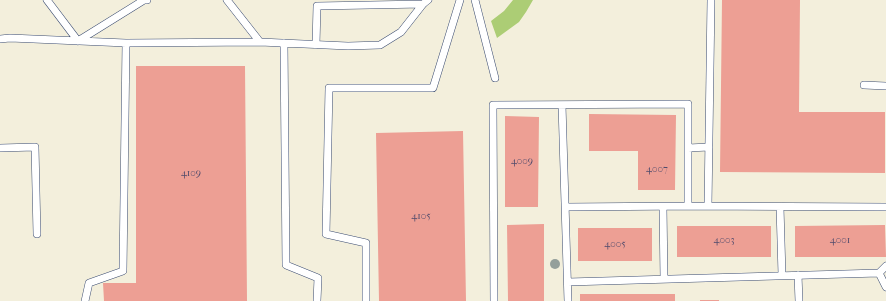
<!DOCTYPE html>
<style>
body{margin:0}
canvas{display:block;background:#f3efdc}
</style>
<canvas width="886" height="301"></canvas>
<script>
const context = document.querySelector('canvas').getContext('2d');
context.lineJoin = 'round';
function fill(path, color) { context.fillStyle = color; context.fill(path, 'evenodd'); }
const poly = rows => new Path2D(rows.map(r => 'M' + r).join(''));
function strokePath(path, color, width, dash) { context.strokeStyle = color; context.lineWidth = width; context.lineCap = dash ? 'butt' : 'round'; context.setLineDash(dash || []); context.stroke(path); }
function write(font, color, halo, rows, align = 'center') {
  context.font = font + ' "IM FELL French Canon",serif'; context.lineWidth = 3; context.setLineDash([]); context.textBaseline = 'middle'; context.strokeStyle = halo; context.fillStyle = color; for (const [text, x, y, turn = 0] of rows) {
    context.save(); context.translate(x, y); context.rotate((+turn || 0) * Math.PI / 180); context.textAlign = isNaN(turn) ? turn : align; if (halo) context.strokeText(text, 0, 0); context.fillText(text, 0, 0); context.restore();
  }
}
const green = poly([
 [513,0,533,0,526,12,519,22,497,38,491,21,504,11]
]);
const building = poly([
 [722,0,800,0,799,112,885,112,885,173,720,172],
 [136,66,245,66,247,301,104,301,103,283,136,283],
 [589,114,676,115,675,190,638,190,638,151,589,151],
 [505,116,539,117,538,207,505,207],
 [463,131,466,301,379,301,376,133],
 [544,224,544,301,508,301,507,225],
 [885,225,886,257,795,257,795,226],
 [677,226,771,226,771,257,677,257],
 [578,228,652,228,652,261,578,261],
 [580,294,675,294,675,301,580,301],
 [700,300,719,300,719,301,700,301]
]);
const service = poly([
 [47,0,78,41,144,0,147,0],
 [227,0,260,42],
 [475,0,495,78],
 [0,39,10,38,126,43,260,42,348,46,380,45,401,32,423,4,428,0],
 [284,43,286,265,318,278,317,301],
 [316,45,317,6,423,4],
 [864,85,886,86],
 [562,105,568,301],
 [0,148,35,147,37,234],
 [688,148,709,147],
 [708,206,711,0],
 [566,207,688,206],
 [663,207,664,279],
 [780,207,782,275],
 [879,273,886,287],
 [798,275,799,301],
 [568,282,879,273,886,266],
 [85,301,89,283,123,271,126,43],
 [366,301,366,243,326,234,329,88,433,88,460,0],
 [494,301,493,105,688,104,688,206,886,207]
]);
const trees = [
 [555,264]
];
const numberNames = [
 ["4009",522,162],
 ["4007",657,170],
 ["4109",191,174],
 ["4105",421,217],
 ["4003",724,241],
 ["4001",840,241],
 ["4005",615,245]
];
fill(green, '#accd75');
fill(building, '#ed9f94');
strokePath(service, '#3b4c71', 8);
strokePath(service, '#fff', 7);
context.fillStyle = '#949f9b';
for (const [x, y] of trees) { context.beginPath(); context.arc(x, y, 5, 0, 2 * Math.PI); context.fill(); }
write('10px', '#504b6c', null, numberNames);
</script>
